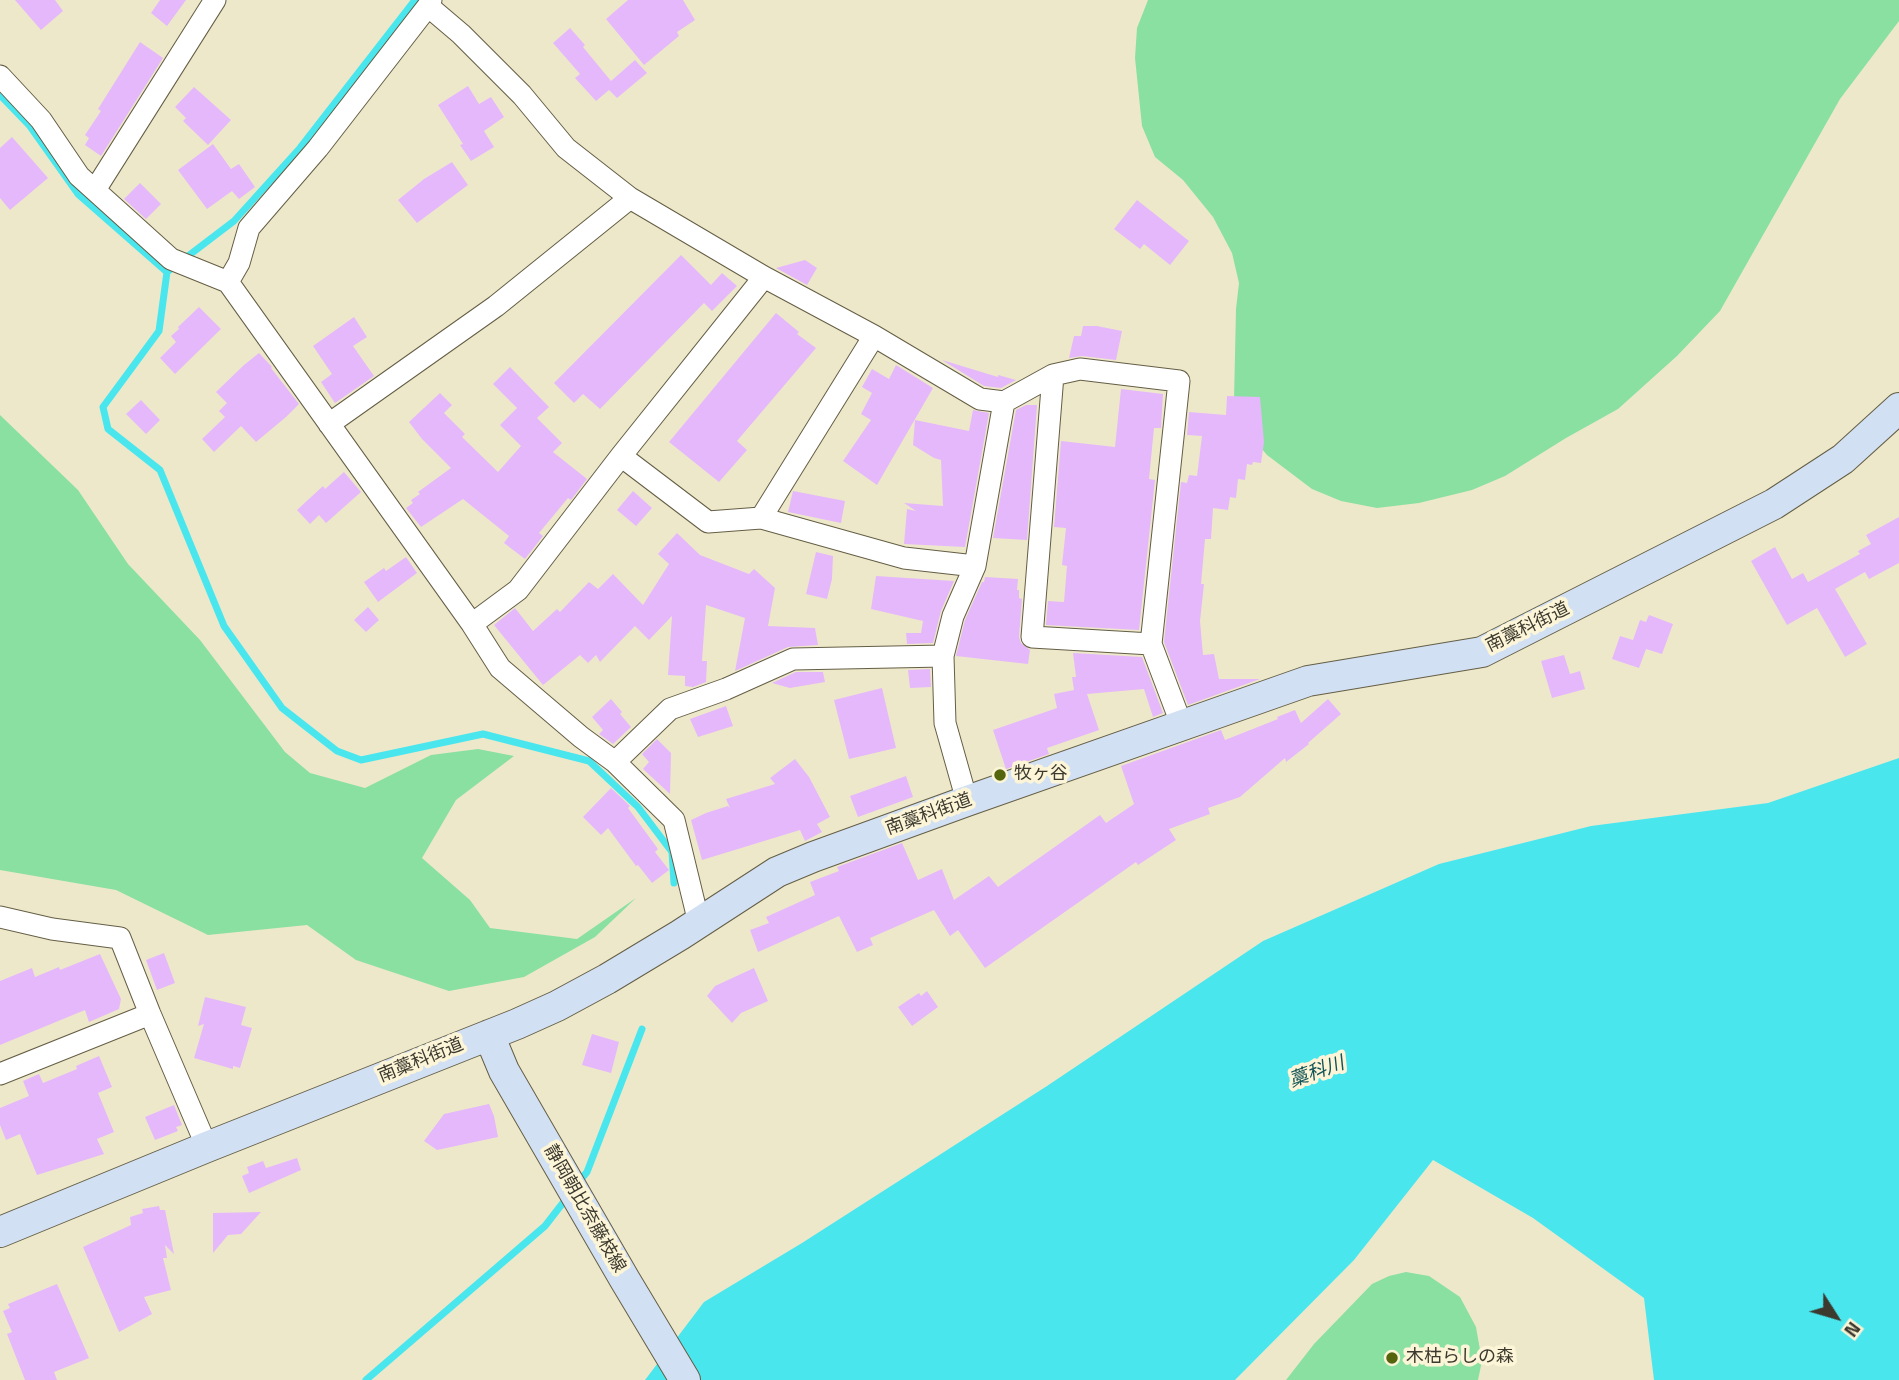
<!DOCTYPE html>
<meta charset="utf-8">
<style>
body{margin:0}
#map{position:relative;width:1899px;height:1380px;overflow:hidden;background:#eee8cb;font-family:"Titillium Web",sans-serif}
canvas{display:block}
.north{position:absolute;left:1801px;top:1282px;width:70px;height:70px;-webkit-text-stroke:5px #fcf5d8;paint-order:stroke;rotate:127deg;font-size:19px;font-weight:700;line-height:28px;text-align:center;color:#3c392e}
.north::after{content:'';display:block;margin:auto;width:24px;height:32px;background:#3c392e;clip-path:polygon(50% 0,100% 100%,50% 72%,0 100%)}
</style>
<div id="map">
<canvas width="1899" height="1380"></canvas>
<div class="north">N</div>
</div>
<script>
const context = document.querySelector('canvas').getContext('2d');
context.lineJoin = 'round';
function fill(path, color) { context.fillStyle = color; context.fill(path, 'evenodd'); }
const poly = rows => new Path2D(rows.map(r => 'M' + r).join(''));
function strokePath(path, color, width, dash) { context.strokeStyle = color; context.lineWidth = width; context.lineCap = dash ? 'butt' : 'round'; context.setLineDash(dash || []); context.stroke(path); }
function write(font, color, halo, rows, align = 'center') {
  context.font = font + ' "Titillium Web","Noto Sans JP",sans-serif'; context.lineWidth = 7; context.setLineDash([]); context.textBaseline = 'middle'; context.strokeStyle = halo; context.fillStyle = color; for (const [text, x, y, turn = 0] of rows) {
    context.save(); context.translate(x, y); context.rotate((+turn || 0) * Math.PI / 180); context.textAlign = isNaN(turn) ? turn : align; if (halo) context.strokeText(text, 0, 0); context.fillText(text, 0, 0); context.restore();
  }
}
const green = poly([
 [1148,0,1899,0,1899,21,1840,99,1720,311,1677,356,1618,409,1566,438,1505,476,1472,490,1419,503,1377,508,1341,501,1312,489,1267,455,1247,431,1234,400,1236,309,1239,283,1232,253,1213,217,1183,180,1155,157,1142,126,1135,58,1137,28],
 [0,415,78,490,128,564,200,640,285,752,310,773,365,788,431,755,478,749,514,756,456,800,422,858,470,900,490,928,577,939,636,898,595,937,524,977,449,991,356,960,307,925,208,935,116,890,0,870],
 [1406,1272,1429,1276,1460,1297,1476,1327,1482,1361,1478,1380,1286,1380,1314,1344,1372,1284,1389,1276]
]);
const water = poly([
 [1899,758,1899,1380,1654,1380,1644,1298,1533,1218,1433,1160,1354,1260,1235,1380,645,1380,704,1302,802,1243,1047,1086,1263,941,1439,864,1591,826,1768,803]
]);
const stream = poly([
 [415,0,300,148,234,221,167,272,159,331,103,407,108,429,160,470,224,626,282,708,337,751,361,760,483,734,589,761,638,807,672,852,674,883],
 [0,95,29,125,78,194,167,272],
 [578,1183,587,1172,642,1029],
 [366,1380,545,1226,569,1195]
]);
const building = poly([
 [15,0,55,0,63,11,41,30],
 [160,0,186,0,167,26,151,13],
 [628,0,683,0,695,20,677,32,679,36,644,65,606,19],
 [570,28,585,45,583,47,611,81,635,60,647,73,617,98,609,90,596,101,575,78,580,74,553,43],
 [140,42,163,58,101,156,85,145,89,138,85,135,101,111,98,109],
 [468,86,479,104,491,97,504,117,484,131,494,147,471,161,460,145,463,144,438,105],
 [194,87,231,120,208,145,183,121,186,118,175,107],
 [12,137,48,178,10,210,0,198,0,148],
 [213,144,231,169,239,164,255,187,239,199,232,191,207,209,178,170],
 [452,162,468,185,417,223,398,200,424,179],
 [140,183,161,204,146,219,124,199],
 [1137,200,1189,241,1170,265,1144,244,1140,249,1114,229],
 [681,255,711,285,722,273,737,286,712,311,704,303,600,409,583,394,574,403,554,383],
 [805,260,817,268,807,285,776,268],
 [199,307,221,329,175,374,160,358,176,342,171,336,179,329,178,327],
 [776,313,799,332,797,334,816,348,737,441,747,450,719,482,669,442],
 [354,317,367,337,353,346,374,376,335,403,321,382,332,374,313,346],
 [1083,326,1097,326,1122,331,1116,360,1082,356,1069,358,1074,336,1081,336],
 [259,353,272,367,271,368,299,404,286,417,256,442,241,426,214,452,202,439,225,417,219,411,227,403,216,392,244,365],
 [942,360,998,377,998,375,1016,380,1001,388,984,386],
 [896,365,933,388,877,485,843,461,871,420,861,414,872,393,862,387,872,369,889,379],
 [510,367,549,407,537,418,562,443,553,452,587,479,571,500,568,498,539,533,543,536,525,559,504,543,509,536,463,499,421,527,406,508,413,503,411,500,420,494,418,492,451,468,422,439,409,422,440,393,452,405,444,413,465,434,462,437,498,472,521,446,500,425,517,408,493,384],
 [1121,389,1163,394,1161,428,1154,428,1149,479,1155,480,1139,630,1046,625,1048,601,1064,602,1067,566,1062,565,1066,528,1054,527,1061,441,1115,447],
 [1227,396,1260,397,1264,442,1261,463,1253,462,1252,465,1247,464,1245,480,1238,479,1236,498,1230,497,1228,510,1213,508,1211,539,1205,539,1201,584,1204,584,1200,621,1203,655,1214,654,1219,679,1260,679,1188,705,1164,642,1181,482,1187,483,1189,475,1197,476,1202,436,1187,435,1189,412,1226,415],
 [141,400,160,420,146,434,126,414],
 [1026,405,1037,405,1027,540,993,538,1016,410],
 [973,410,989,413,965,547,904,544,907,509,916,511,904,503,943,506,941,460,934,458,913,445,915,420,969,431],
 [344,472,361,492,326,523,319,515,310,524,297,510,323,486,325,489],
 [633,491,652,508,636,526,617,510],
 [793,491,845,501,841,523,788,512],
 [1899,517,1899,563,1869,579,1865,572,1835,589,1867,644,1845,657,1817,608,1787,625,1751,561,1775,547,1792,579,1803,573,1808,582,1860,554,1858,551,1871,544,1866,535],
 [677,533,700,555,749,574,754,569,775,588,768,626,815,628,818,645,788,647,735,671,745,618,706,605,702,661,707,661,706,682,693,687,685,686,685,676,668,675,672,616,649,640,635,626,600,662,596,655,588,663,580,655,543,685,494,625,515,608,533,631,557,609,560,612,589,582,598,589,613,574,643,605,669,564,658,554],
 [816,552,833,556,832,579,827,599,806,594],
 [406,557,417,573,378,602,364,582,384,568,386,571],
 [876,576,954,581,941,611,933,643,907,644,906,633,921,633,923,621,871,609],
 [985,577,1018,579,1017,590,1019,590,1019,598,1022,599,1019,637,1021,643,1030,650,1028,664,956,656,965,620,982,582,984,582],
 [368,607,379,620,366,632,354,620],
 [1649,615,1673,624,1662,654,1646,649,1639,668,1612,659,1620,636,1633,640,1640,620,1646,622],
 [1073,653,1142,657,1163,713,1153,717,1144,689,1087,694,1099,730,1047,748,1049,754,1006,769,993,730,1057,708,1054,694,1074,690,1072,677,1076,677],
 [1564,655,1570,674,1580,671,1585,689,1552,698,1541,661],
 [930,669,931,687,910,688,908,670],
 [796,672,823,672,825,682,790,688,772,683],
 [882,688,896,748,849,759,834,700],
 [611,699,622,712,620,714,631,727,613,744,599,734,603,730,592,717],
 [1328,699,1341,714,1308,743,1309,744,1286,762,1285,758,1240,797,1208,808,1210,814,1169,829,1176,840,1138,865,1136,862,985,968,958,930,950,936,934,910,870,938,873,945,857,952,839,916,758,952,750,930,769,923,766,917,815,895,810,882,839,871,837,867,902,843,918,880,942,869,954,900,989,876,998,887,1100,815,1106,823,1134,804,1121,766,1221,730,1225,740,1278,719,1277,717,1295,710,1301,723],
 [726,706,733,726,698,737,690,719],
 [657,739,671,753,670,794,643,769,649,762,642,754],
 [795,759,809,777,830,817,817,824,822,832,805,841,800,830,702,860,691,820,706,813,728,806,730,808,726,799,775,784,770,778],
 [906,776,913,797,858,817,850,796],
 [611,788,630,806,628,808,658,849,655,852,669,870,652,883,638,865,636,866,608,828,601,835,583,817],
 [164,953,175,983,157,990,146,960],
 [100,954,121,999,119,1009,89,1022,85,1010,0,1045,0,981,32,968,35,977,59,967,60,970],
 [754,968,768,1001,741,1013,732,1023,707,996,715,986],
 [927,991,938,1007,912,1026,898,1007,919,993,921,996],
 [205,997,246,1007,241,1025,252,1028,240,1068,233,1066,233,1069,194,1058,204,1024,198,1026],
 [592,1034,619,1042,611,1073,582,1065],
 [99,1056,112,1087,98,1093,114,1132,97,1139,104,1154,37,1175,20,1134,6,1140,0,1125,0,1108,29,1096,23,1081,39,1074,43,1083,77,1069,76,1066],
 [489,1104,494,1116,498,1137,437,1150,424,1141,444,1114],
 [174,1105,182,1125,176,1127,178,1131,155,1140,145,1117],
 [297,1158,301,1170,249,1193,242,1176,249,1173,247,1167,263,1161,266,1168],
 [159,1206,160,1210,165,1210,174,1254,165,1245,167,1258,163,1258,171,1290,144,1297,152,1314,119,1332,83,1247,131,1225,130,1217,143,1213,142,1209],
 [261,1212,241,1234,228,1235,213,1253,213,1213],
 [57,1284,89,1358,54,1372,57,1380,25,1380,7,1334,12,1332,3,1311,10,1308,8,1304]
]);
const minor = poly([
 [428,6,461,34,522,95,566,148,630,198],
 [0,76,41,120,79,176,171,259,228,282,472,624,500,668,581,737,615,762,674,820,699,923],
 [95,190,215,0],
 [228,282,239,263,249,228,318,148,428,6,431,0],
 [1053,375,1032,637,1151,644],
 [329,424,496,306,630,198,764,277,874,336,980,399,1004,402,1053,375,1080,369,1179,381,1151,644,1182,726],
 [621,456,708,522,761,518,904,558,975,566],
 [761,518,874,336],
 [472,624,518,590,621,456,764,277],
 [615,762,670,709,726,689,793,659,943,656],
 [967,801,945,723,943,656,953,616,975,566,1004,402],
 [0,917,52,929,120,938,150,1014,207,1147],
 [0,1074,150,1014]
]);
const secondary = poly([
 [489,1035,504,1071,625,1280,685,1380],
 [0,1232,207,1147,517,1024,557,1006,607,979,680,935,777,872,813,857,967,801,1308,681,1482,652,1774,504,1843,459,1899,408]
]);
const markers = [
 [1000,775,7,"#54650e"],
 [1392,1358,7,"#54650e"]
];
const streetNames = [
 ["南藁科街道",1528,628,-26],
 ["南藁科街道",929,815,-20],
 ["南藁科街道",421,1061,-22],
 ["静岡朝比奈藤枝線",584,1209,60]
];
const poiNames = [
 ["牧ヶ谷",1014,775],
 ["木枯らしの森",1406,1358]
];
const waterNames = [
 ["藁科川",1317,1073,-20]
];
fill(green, '#89e0a1');
fill(water, '#49e6ee');
strokePath(stream, '#49e6ee', 7);
fill(building, '#e5b8fb');
strokePath(minor, '#645e45', 23);
strokePath(secondary, '#645e45', 32);
strokePath(minor, '#fff', 21);
strokePath(secondary, '#d2e0f4', 30);
for (const [x, y, r, color] of markers) { const dot = new Path2D(); dot.arc(x, y, r, 0, 2 * Math.PI); context.fillStyle = color; context.fill(dot); strokePath(dot, '#fcf5d8', 2.5); }
write('18px', '#3c392e', '#fcf5d8', streetNames);
write('18px', '#3c392e', '#fcf5d8', poiNames, 'left');
write('italic 19px', '#125457', '#fcf5d8', waterNames);
</script>
